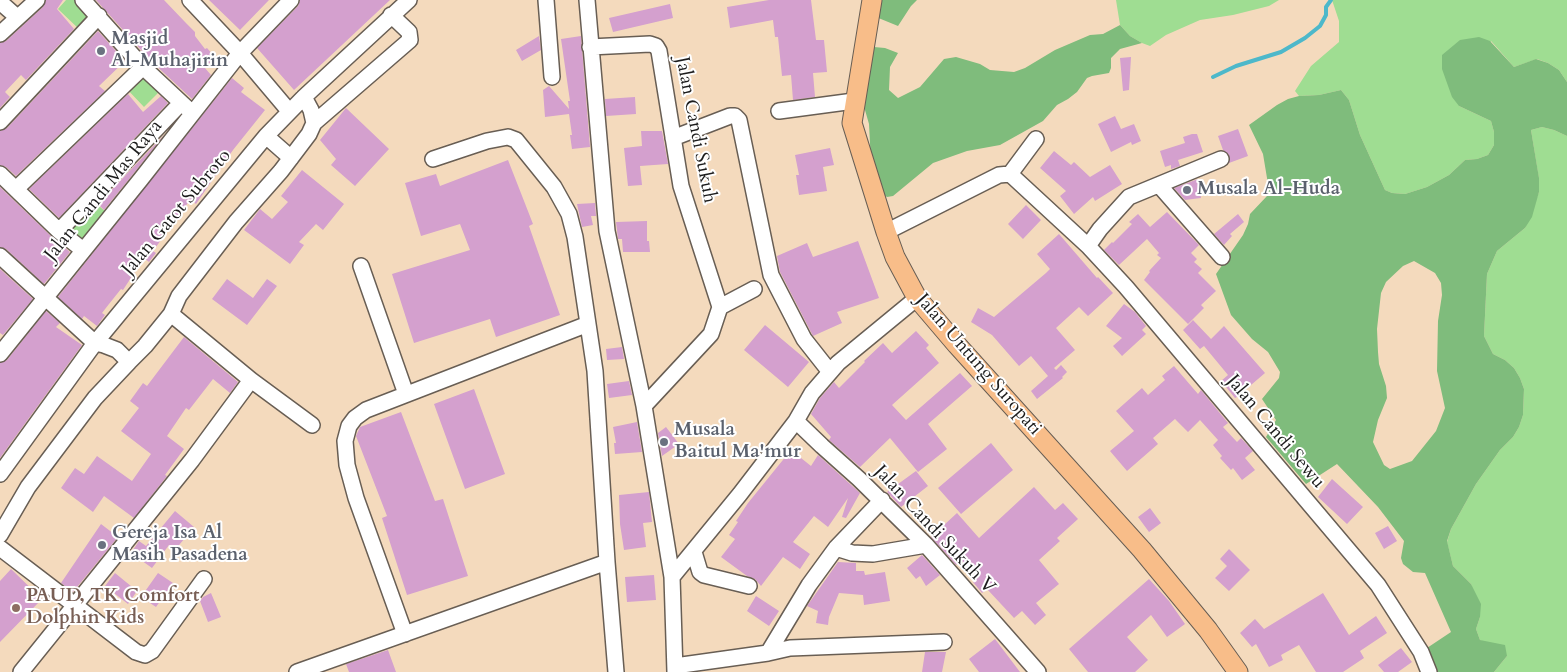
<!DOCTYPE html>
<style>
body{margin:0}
canvas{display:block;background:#f4dabd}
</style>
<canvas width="1567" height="672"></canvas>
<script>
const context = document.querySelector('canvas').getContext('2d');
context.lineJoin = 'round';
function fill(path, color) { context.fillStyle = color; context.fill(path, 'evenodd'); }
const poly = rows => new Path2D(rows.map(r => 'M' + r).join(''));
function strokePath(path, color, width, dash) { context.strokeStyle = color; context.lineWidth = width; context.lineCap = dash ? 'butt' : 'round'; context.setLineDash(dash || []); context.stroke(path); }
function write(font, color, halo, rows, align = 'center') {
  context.font = font + ' Cardo,serif'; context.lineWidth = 4; context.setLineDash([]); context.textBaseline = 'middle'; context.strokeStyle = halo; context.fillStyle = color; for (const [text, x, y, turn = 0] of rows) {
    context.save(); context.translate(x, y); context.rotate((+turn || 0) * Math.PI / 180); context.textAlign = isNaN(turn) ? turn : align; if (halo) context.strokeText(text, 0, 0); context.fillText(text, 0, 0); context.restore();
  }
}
const green = poly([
 [66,0,79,0,95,15,81,31,58,9],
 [1116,0,1279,0,1269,6,1233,15,1200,20,1166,35,1150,46,1142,43,1130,36,1120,25],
 [1332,0,1567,0,1567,82,1559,70,1548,63,1537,59,1514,67,1491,41,1459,106,1491,121,1494,132,1494,145,1488,155,1477,159,1465,160,1449,175,1427,187,1405,194,1392,193,1385,190,1360,135,1349,100,1341,90,1319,95,1299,96,1295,91,1311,66,1339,42,1339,21],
 [142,70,161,90,144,107,125,87],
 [1542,127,1554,130,1567,136,1567,672,1494,672,1507,656,1480,640,1476,629,1480,617,1471,584,1453,566,1447,542,1451,529,1476,484,1500,450,1513,437,1519,427,1523,415,1524,389,1520,378,1514,368,1505,360,1493,354,1484,336,1487,274,1497,251,1525,228,1539,192,1539,179,1531,130],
 [92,200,106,212,81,242,67,231]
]);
const forest = poly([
 [879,0,917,0,911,6,898,26,876,17],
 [1120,25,1130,36,1142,43,1120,49,1111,58,1111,68,1109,73,1092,76,1087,78,1077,92,1068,99,1057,105,1043,121,1000,145,967,151,933,163,893,196,887,197,881,193,871,163,869,124,861,96,868,51,874,47,885,48,898,53,890,67,889,90,898,98,920,87,944,59,956,57,980,64,990,70,1014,72,1025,68,1055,50,1090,35,1103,34],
 [1479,37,1490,41,1514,67,1536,59,1548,63,1559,70,1567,82,1567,136,1554,130,1542,127,1531,130,1539,178,1539,192,1532,217,1525,228,1497,251,1487,274,1484,336,1493,354,1505,360,1514,368,1520,378,1524,389,1523,415,1519,427,1513,437,1500,450,1476,484,1451,529,1447,541,1453,566,1471,584,1481,604,1480,617,1476,629,1480,640,1505,645,1507,656,1494,672,1437,672,1427,648,1451,632,1425,573,1413,572,1403,564,1401,558,1404,541,1378,507,1337,464,1306,484,1266,437,1276,420,1262,399,1279,378,1280,372,1268,352,1252,339,1231,315,1216,274,1243,235,1248,224,1250,214,1267,196,1269,190,1263,154,1249,125,1277,105,1288,99,1299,96,1319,95,1341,90,1349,100,1360,135,1385,190,1392,193,1405,194,1427,187,1449,175,1465,160,1477,159,1488,155,1494,145,1494,132,1491,121,1459,106,1452,97,1442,69,1442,55,1460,40],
 [1414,261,1435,273,1441,283,1442,295,1438,321,1437,371,1445,408,1436,431,1412,461,1390,469,1384,465,1373,442,1378,420,1387,398,1386,386,1379,364,1378,352,1377,329,1381,293,1386,282,1403,266]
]);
const stream = poly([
 [1213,77,1236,66,1281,52,1305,38,1320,26,1326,15,1326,7,1331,0]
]);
const building = poly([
 [46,0,63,0,57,9,74,29,26,80,21,75,5,92,10,97,0,108,0,43,6,41,43,7],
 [96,0,164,0,185,22,195,32,195,36,205,49,207,48,215,57,205,68,211,75,192,99,150,60],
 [209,0,269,0,240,30],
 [300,0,390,0,294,90,257,48,298,6],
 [769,0,811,0,816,40,824,40,827,72,813,73,815,97,793,100,791,75,782,76,778,37,775,37,773,20,730,28,727,7],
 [670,4,673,18,613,32,609,18],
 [98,31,125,61,99,86,105,91,16,176,6,167,0,165,0,131,7,128],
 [539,36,541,50,522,61,516,50],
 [581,36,590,147,572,149,570,135,572,135,569,114,545,117,543,90,549,86,569,109,568,101,570,101,561,39],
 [1131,57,1129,90,1123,91,1120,58],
 [232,78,244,88,241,92,265,110,233,150,196,204,190,200,153,251,156,253,149,262,144,258,123,290,121,289,109,304,102,313,105,315,97,326,84,316,82,319,58,297],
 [128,94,143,112,161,96,168,103,59,218,29,189],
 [635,97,636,114,606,116,605,99],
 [346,108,389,149,355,186,331,165,336,159,320,140],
 [1115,116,1121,129,1134,124,1141,141,1132,145,1131,142,1111,152,1098,124],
 [1238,129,1248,156,1229,163,1229,155,1223,150,1218,136],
 [641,131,662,131,668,164,640,166,642,185,628,186,624,148,642,146],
 [165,134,134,173,104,210,98,204],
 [1192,134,1197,134,1203,152,1178,160,1180,166,1171,169,1171,165,1165,167,1160,151,1185,143,1183,137],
 [830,148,834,165,823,167,827,191,799,195,796,175,799,175,795,155],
 [1054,151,1071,165,1074,162,1090,177,1110,165,1122,184,1095,201,1093,197,1074,214,1060,196,1066,191,1040,168],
 [508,160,533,224,529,226,560,315,496,337,490,319,414,343,392,274,470,250,460,224,421,236,405,183,436,174,440,186],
 [302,170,344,204,323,230,316,224,299,242,304,245,290,264,244,230,260,209,272,219,288,202,281,196],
 [1198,179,1201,198,1185,200,1174,188],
 [0,187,53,238,70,252,44,284,6,249,0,247],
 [595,203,596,216,591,216,593,225,582,227,577,204],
 [1026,205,1041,220,1023,239,1008,224],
 [1167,212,1199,245,1191,253,1197,259,1194,262,1202,269,1198,273,1216,291,1201,305,1204,308,1188,324,1144,280,1150,272,1149,271,1161,258,1157,255,1159,253,1147,239,1119,265,1104,250,1112,242,1113,243,1132,224,1129,222,1138,214,1150,227],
 [1238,214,1244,222,1230,234,1232,236,1224,245,1214,234],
 [647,221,647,241,649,241,650,252,623,252,622,239,618,239,616,222],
 [1059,234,1097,278,1098,277,1113,293,1088,316,1079,307,1056,328,1075,350,1054,368,1056,370,1061,365,1067,372,1062,377,1063,378,1037,399,1031,391,1048,376,1031,356,1019,366,992,335,971,322,978,308,994,317,1046,273,1050,269,1037,254],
 [858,241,879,298,837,312,842,323,813,336,780,272,777,256,807,243,813,257],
 [0,269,33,299,3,335,0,333],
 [227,279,253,298,267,279,277,286,247,325,212,299],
 [1124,304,1135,312,1146,326,1142,330,1146,334,1122,356,1113,346,1122,338,1106,326],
 [46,311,60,323,56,327,82,345,0,458,0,363,7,360],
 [1193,320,1211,339,1224,326,1265,373,1237,397,1235,398,1221,381,1228,375,1204,346,1200,349,1183,330],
 [765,325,809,362,788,387,744,350],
 [916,331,929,345,926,348,939,363,892,405,906,420,960,373,972,386,928,424,947,449,918,472,890,438,860,467,829,440,831,437,811,414,820,398,834,382,839,388,865,362,864,361,883,343,892,353],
 [184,337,238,382,230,393,213,379,189,410,186,408,167,436,184,449,165,475,167,476,134,518,104,496,93,512,61,488,75,468,84,474,97,456,132,481,151,454,121,431,139,408,130,401,143,383,147,386],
 [622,347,624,359,607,360,606,349],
 [1174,366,1198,394,1201,390,1228,423,1223,427,1237,442,1241,438,1253,451,1245,458,1255,470,1242,480,1233,468,1231,470,1220,458,1222,456,1213,445,1218,440,1200,420,1188,432,1175,419,1153,438,1158,444,1127,471,1110,451,1134,431,1116,411,1142,388,1148,395,1165,380,1162,376],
 [629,381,632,395,609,398,607,384],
 [474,389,505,474,465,489,434,404],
 [401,412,435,501,443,499,468,576,407,595,382,518,387,516,356,436,360,427],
 [637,422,642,452,615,454,614,443,616,443,613,427],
 [666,427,679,444,662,456,658,433],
 [991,443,1013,470,961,514,938,488],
 [791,450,811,466,818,455,860,493,846,518,842,517,848,498,828,527,814,516,793,542,810,554,800,569,783,557,761,586,755,579,747,576,721,557,735,539,729,535,738,522,736,521,748,503],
 [916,471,928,486,901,507,887,492],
 [1332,479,1363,507,1347,524,1318,497],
 [1034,487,1055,510,1063,503,1078,519,1057,538,1060,541,1039,560,1059,584,1036,603,1046,615,1035,625,1022,611,1014,618,987,589,982,593,973,582,977,578,961,560,956,565,931,537,957,513,979,538],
 [649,492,652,522,643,523,646,547,624,550,620,524,619,495],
 [1150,508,1161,523,1149,532,1138,517],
 [175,511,194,527,175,550,169,545,152,568,131,553,139,541,146,546],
 [101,524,118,537,73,592,61,583],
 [1388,526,1397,541,1384,549,1375,533],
 [1229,549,1250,570,1229,591,1215,578,1227,566,1220,559],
 [922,555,940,575,926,586,920,576,916,579,907,568],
 [838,562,856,563,856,571,864,571,865,575,885,572,890,601,864,605,863,595,839,593,829,617,828,625,816,623,818,611,807,606],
 [11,569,42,599,0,642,0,581],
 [115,573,137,591,128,604,105,586],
 [158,573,173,583,156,607,141,597],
 [654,575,656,600,627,602,625,577],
 [1149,579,1169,601,1185,624,1167,637,1151,615,1127,637,1148,660,1135,672,1088,672,1069,649],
 [211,593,221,617,208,622,200,601,203,597],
 [1323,593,1349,635,1376,616,1387,633,1360,651,1364,658,1343,672,1316,672,1299,645,1281,655,1283,660,1269,667,1256,644,1252,647,1240,633,1255,619,1264,629],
 [756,596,779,611,769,626,747,611],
 [995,639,1020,672,979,672,969,659],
 [1401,648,1412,662,1398,672,1384,672,1378,665],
 [388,650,396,672,349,672,346,664],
 [925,652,946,652,942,672,922,672]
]);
const minor = poly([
 [83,0,143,67,188,109],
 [190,0,240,53,289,111],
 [546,0,552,77],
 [587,0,607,231,644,406,672,577,675,672],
 [0,2,17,17],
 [0,34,37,0],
 [590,47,650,44,656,46,659,51,681,186,720,307,711,334,644,406],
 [779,111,854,101],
 [0,122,99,16],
 [314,123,410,40,409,32,391,15],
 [266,136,291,158],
 [673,138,730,116,735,116,739,120,771,275,804,339,830,372],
 [0,174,59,231,83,250],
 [1010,174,1036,139],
 [1159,185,1222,257],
 [16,189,143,67],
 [59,231,181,103],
 [886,232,999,175,1010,174,1088,246,1126,287,1378,585,1421,652,1429,672],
 [1088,246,1100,229,1129,197,1221,159],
 [0,256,95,343,104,345,117,350,129,362,145,346,171,314,251,380,192,460,21,672],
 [361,266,406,394],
 [720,307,754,289],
 [171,314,179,296,236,222,281,171,309,134,314,123,311,110,304,97],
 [588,324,595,371,607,562],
 [0,354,141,179,240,53,291,0],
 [251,380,312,425],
 [796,421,822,446,859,479,926,545,1038,672],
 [0,474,95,343,266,136,304,97,409,0],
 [0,535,28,487,95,398,129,362],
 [0,548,136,652,145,655,152,651,204,579],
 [836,548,852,553,873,554,926,545],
 [694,552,700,572,704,575,749,586],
 [672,577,740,494,796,421,812,393,838,363,917,298],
 [405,634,356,498,347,465,345,441,349,426,355,418,366,410,588,324,575,237,569,214,554,187,516,140,508,137,487,141,433,159],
 [768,653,809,585,836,548,882,500],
 [675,666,768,653,790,648,944,642],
 [297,672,607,562,616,672]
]);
const major = poly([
 [872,0,852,123,886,232,895,257,917,298,957,345,1142,550,1208,630,1238,672]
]);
const markers = [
 [101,51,5,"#6b7280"],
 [1187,190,5,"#6b7280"],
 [664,442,5,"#6b7280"],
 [102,545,5,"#6b7280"],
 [16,608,5,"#8d6e63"]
];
const worshipNames = [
 ["Masjid",111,40],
 ["Al-Muhajirin",111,62],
 ["Musala Al-Huda",1197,190],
 ["Musala",674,431],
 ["Baitul Ma'mur",674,453],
 ["Gereja Isa Al",112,534],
 ["Masih Pasadena",112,556]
];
const streetNames = [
 ["Jalan Candi Sukuh",695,130,79],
 ["Jalan Candi Mas Raya",104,191,-51],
 ["Jalan Gatot Subroto",177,213,-50],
 ["Jalan Untung Suropati",978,365,49],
 ["Jalan Candi Sewu",1275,432,50],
 ["Jalan Candi Sukuh V",934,530,47]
];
const educationNames = [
 ["PAUD, TK Comfort",26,597],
 ["Dolphin Kids",26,619]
];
fill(green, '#9fdd92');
fill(forest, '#7fbc7c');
strokePath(stream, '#4db8ca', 4);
fill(building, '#d4a0ce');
strokePath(minor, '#685e54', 18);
strokePath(major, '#685e54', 21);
strokePath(minor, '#fff', 15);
strokePath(major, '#f8bd89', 19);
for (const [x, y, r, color] of markers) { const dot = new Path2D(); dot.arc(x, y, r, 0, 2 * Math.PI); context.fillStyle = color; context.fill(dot); strokePath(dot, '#fff', 2); }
write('bold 19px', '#5b616d', '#fff', worshipNames, 'left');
write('19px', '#1c1c1c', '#fff', streetNames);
write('bold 19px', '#785e54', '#fff', educationNames, 'left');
</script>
